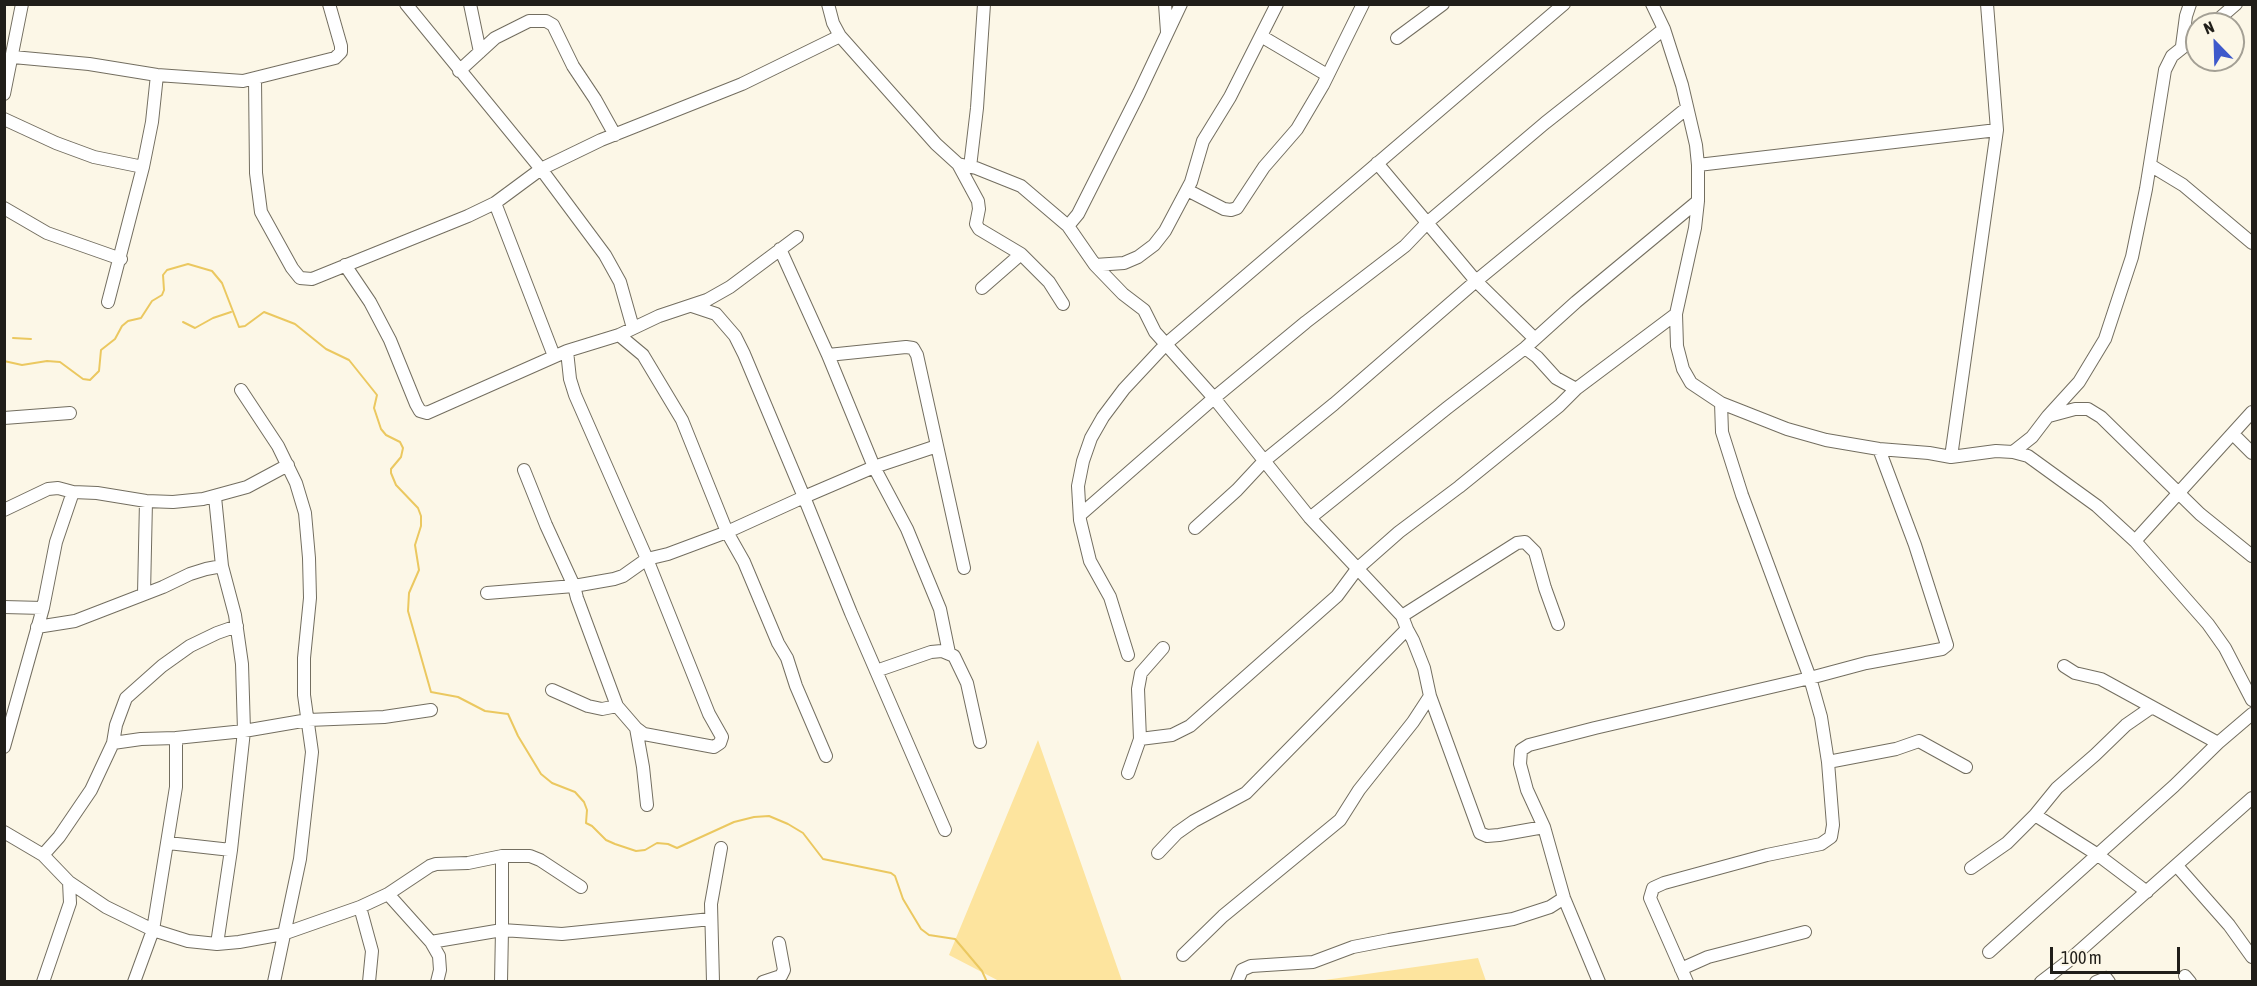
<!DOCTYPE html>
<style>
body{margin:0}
#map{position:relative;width:2257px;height:986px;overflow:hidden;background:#fcf7e7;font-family:"Asap Condensed",sans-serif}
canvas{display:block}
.frame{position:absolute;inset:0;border:6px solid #201e19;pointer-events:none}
.north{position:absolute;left:2185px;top:12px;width:60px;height:60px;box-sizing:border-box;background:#fcf7e7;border:2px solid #a4a095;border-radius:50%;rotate:337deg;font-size:16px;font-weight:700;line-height:24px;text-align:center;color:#201e19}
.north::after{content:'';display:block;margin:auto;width:21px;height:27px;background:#3e59cb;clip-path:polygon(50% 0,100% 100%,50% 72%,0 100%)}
.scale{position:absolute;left:2050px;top:947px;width:130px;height:27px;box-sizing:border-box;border:3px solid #201e19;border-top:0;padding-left:8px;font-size:18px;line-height:21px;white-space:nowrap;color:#201e19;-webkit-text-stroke:4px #fcf7e7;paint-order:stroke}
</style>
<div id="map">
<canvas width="2257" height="986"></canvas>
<div class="frame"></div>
<div class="north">N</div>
<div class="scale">100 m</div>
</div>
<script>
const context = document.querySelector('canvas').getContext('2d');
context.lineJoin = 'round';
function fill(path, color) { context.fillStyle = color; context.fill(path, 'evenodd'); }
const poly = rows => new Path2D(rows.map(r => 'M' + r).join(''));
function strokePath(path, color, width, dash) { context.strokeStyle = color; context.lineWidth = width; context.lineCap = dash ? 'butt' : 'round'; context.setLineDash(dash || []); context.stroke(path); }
const green = poly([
 [1038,740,1122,981,999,981,949,955],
 [1478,958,1486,981,1318,981]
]);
const stream = poly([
 [183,322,195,328,213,318,231,312],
 [13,338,31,339],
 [4,361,22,365,47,361,60,362,83,379,90,380,99,371,101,350,115,339,122,326,128,321,141,318,152,301,162,295,164,290,163,275,167,270,188,264,212,271,222,283,239,327,245,326,264,312,295,324,326,349,349,360,377,395,374,408,381,429,386,435,400,442,403,448,401,457,391,469,391,473,396,485,418,508,421,516,421,526,415,545,419,570,409,593,408,611,431,692,458,697,485,711,508,714,518,736,541,774,552,783,575,792,584,802,587,810,586,823,592,826,606,840,615,844,636,851,645,850,657,843,668,844,677,848,734,822,754,817,769,816,788,824,803,833,823,859,891,873,895,876,903,899,921,929,929,935,955,939,982,971,987,982]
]);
const minor = poly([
 [406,4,541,169,605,255,620,282,633,328],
 [470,4,480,52],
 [828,4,833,23,840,36,936,144,958,164,976,168,1021,186,1068,226,1078,214,1139,93,1181,4],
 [1165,4,1167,32],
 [1652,4,1664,29,1682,85,1696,145,1698,165,1698,201,1695,228,1676,314,1677,346,1683,369,1691,383,1721,403,1787,429,1826,440,1879,449,1929,453,1951,457,1996,451,2013,452,2028,456,2097,506,2135,541,2208,624,2225,648,2252,700],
 [2213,24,2236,4],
 [1261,36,1327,75],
 [1397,38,1443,4],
 [2182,46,2186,16,2190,4],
 [13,57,89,64,157,75,243,81,335,58,341,52,341,46,329,4],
 [459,71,495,38,529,21,546,21,553,25,573,66,595,99,615,135],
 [255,79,256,173,261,212,292,268,300,278,312,279,468,216,495,203,541,169,601,140,742,84,840,36],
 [4,94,22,4],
 [4,119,56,143,94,157,143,167],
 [1377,163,1476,281,1534,338],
 [958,164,978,201,979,209,976,224,979,229,1021,254,1049,282,1063,304],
 [1698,165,1997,130],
 [2150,165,2183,185,2252,243],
 [970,167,977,108,984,4],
 [1187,190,1224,209,1231,210,1237,208,1264,167,1297,129,1323,85,1363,4],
 [495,203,554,356],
 [4,208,47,233,121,259],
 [1068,226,1095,265,1124,263,1138,257,1154,245,1165,231,1191,182,1203,141,1230,97,1277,4],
 [780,249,828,355,874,467,937,446],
 [345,265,370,302,390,340,416,404,420,411,427,413,567,351,619,335,659,316,707,300,730,287,797,237],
 [1095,265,1123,294,1144,310,1155,332,1214,398,1310,518,1402,616,1407,629,1246,793,1194,821,1177,833,1158,853],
 [982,288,1021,254],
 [108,302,143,167,152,122,157,75],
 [692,306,716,314,735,336,744,354,804,497,874,467,907,529,940,609,949,653],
 [619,335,643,355,682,420,727,532,744,562,778,643,787,658,796,686,826,756],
 [1525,348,1537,357,1556,378,1576,389],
 [828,355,906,347,913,348,917,355,964,568],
 [241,390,278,446,296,483,305,513,309,558,310,598,304,658,304,695,312,752,300,859,274,982],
 [2049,416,2075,409,2088,409,2101,417,2200,514,2252,556],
 [4,418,70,413],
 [2233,434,2252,453],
 [2013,452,2032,437,2048,416,2079,382,2105,339,2132,257,2146,189,2165,70,2172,56,2197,36],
 [1951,457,1997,130,1987,4],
 [524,470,546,525,574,586,577,598,617,706,636,728,644,734,714,747,720,743,722,737,709,714,647,559,575,395,570,379,567,351],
 [73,492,97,493,146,501,173,502,203,499,247,487,288,465],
 [215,497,222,566],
 [4,510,48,489,58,488,73,492,56,542,43,608,4,747],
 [1080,515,1214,398,1306,322,1405,246,1428,222,1545,123,1664,29],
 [1310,518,1447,408,1525,348,1576,302,1698,201],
 [1195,528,1237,490,1264,461,1334,404,1476,281,1687,108],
 [2135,541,2252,412],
 [487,593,574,586,614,579,623,576,647,559,668,554,727,532,804,497,851,613,945,830],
 [144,594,146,501],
 [4,607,43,608],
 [1402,616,1517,543,1525,542,1535,552,1545,588,1558,624],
 [37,627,75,621,163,587,190,574,206,569,222,566,235,615,242,664,244,731,231,850,217,944],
 [1128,655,1110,597,1090,561,1080,520,1078,486,1083,461,1091,438,1103,417,1124,389,1166,344,1564,4],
 [2064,666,2075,673,2101,679,2218,743],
 [876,671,931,652,942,651,954,656,967,683,980,742],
 [552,690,588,706,602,709,617,706],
 [1430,696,1480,833,1487,836,1499,835,1544,827],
 [636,728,643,767,647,805],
 [176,738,244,731,308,720,384,717,431,710],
 [1140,739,1138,689,1141,673,1163,648],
 [113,743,141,739,176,738,176,787,153,930,134,982],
 [1828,762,1896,749,1919,741,1966,767],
 [1128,773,1140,739,1172,735,1190,726,1337,596,1357,569,1399,532,1459,487,1559,406,1576,389,1676,314],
 [2035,815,2098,855,2147,892],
 [4,832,43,855,69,882,106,907,153,930,188,941,217,944,239,942,283,934,360,907,388,894,430,866,436,864,468,863,502,856,530,856,540,860,581,887],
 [168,843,231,850],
 [43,855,59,837,91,790,113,743,116,725,126,698,162,666,190,646,217,633,237,626],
 [502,856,502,930,562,934,711,919],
 [2177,866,2229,925,2252,957],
 [1971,868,2007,843,2035,815,2057,788,2095,755,2126,725,2152,707],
 [388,894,431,942,439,956,440,970,437,982],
 [360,907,372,951,369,982],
 [431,942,502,930,501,982],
 [1989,952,2174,786,2218,743,2252,714],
 [1183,955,1223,916,1340,820,1359,790,1413,722,1430,696,1424,668,1413,640,1407,629],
 [1681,969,1708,957,1805,932],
 [2185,976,2190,982],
 [43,982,70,903,69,882],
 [713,982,711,904,721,848],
 [763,982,781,976,784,970,779,943],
 [1237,982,1242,970,1251,966,1313,962,1353,947,1389,940,1513,919,1550,907,1564,898],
 [1599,982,1564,898,1544,827,1527,790,1520,764,1521,750,1529,745,1595,728,1810,678,1866,663,1942,649,1947,645,1915,545,1879,449],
 [1687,982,1650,898,1653,888,1664,883,1767,855,1821,844,1831,837,1833,825,1828,762,1821,717,1810,678,1742,495,1722,432,1721,403],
 [2041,982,2067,962,2252,798],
 [2096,982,2106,978,2109,982]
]);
fill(green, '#fde49e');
strokePath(stream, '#ebc860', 2);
strokePath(minor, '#736e60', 14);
strokePath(minor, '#fff', 12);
</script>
